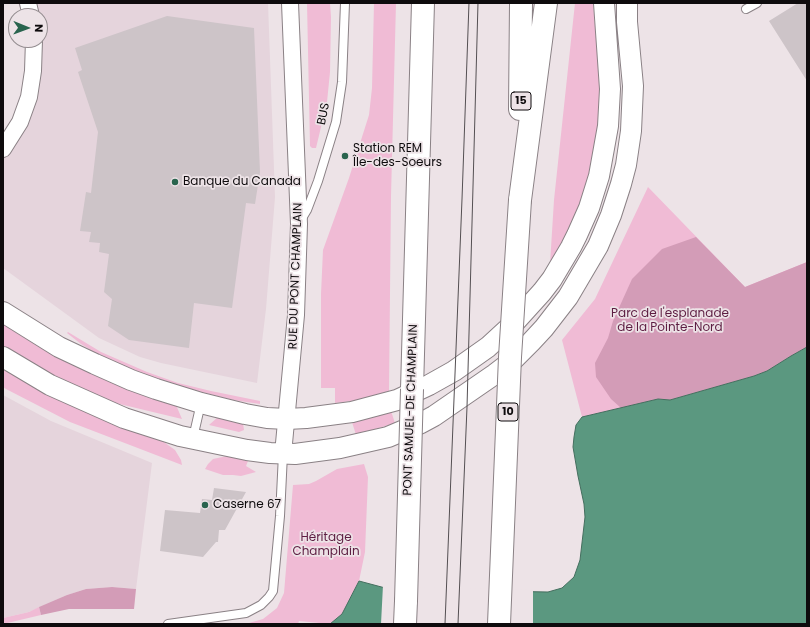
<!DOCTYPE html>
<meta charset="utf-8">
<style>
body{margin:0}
#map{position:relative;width:810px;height:627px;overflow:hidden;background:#ede3e7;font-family:Poppins,sans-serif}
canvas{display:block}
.frame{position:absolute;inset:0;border:4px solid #0e0b0d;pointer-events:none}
.north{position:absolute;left:8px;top:8px;width:40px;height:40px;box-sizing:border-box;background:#ede3e7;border:1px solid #948d90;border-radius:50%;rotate:91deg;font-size:11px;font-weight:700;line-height:16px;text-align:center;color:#0e0b0d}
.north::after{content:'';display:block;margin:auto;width:14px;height:18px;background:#29644e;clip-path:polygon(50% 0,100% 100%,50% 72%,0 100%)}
</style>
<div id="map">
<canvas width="810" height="627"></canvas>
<div class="frame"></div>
<div class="north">N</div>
</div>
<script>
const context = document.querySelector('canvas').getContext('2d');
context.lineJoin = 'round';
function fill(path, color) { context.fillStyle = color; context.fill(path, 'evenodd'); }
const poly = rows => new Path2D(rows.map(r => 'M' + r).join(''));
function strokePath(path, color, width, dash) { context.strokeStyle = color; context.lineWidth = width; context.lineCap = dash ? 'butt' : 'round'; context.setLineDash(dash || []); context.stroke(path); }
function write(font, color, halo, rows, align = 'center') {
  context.font = font + ' Poppins,sans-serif'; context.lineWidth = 3.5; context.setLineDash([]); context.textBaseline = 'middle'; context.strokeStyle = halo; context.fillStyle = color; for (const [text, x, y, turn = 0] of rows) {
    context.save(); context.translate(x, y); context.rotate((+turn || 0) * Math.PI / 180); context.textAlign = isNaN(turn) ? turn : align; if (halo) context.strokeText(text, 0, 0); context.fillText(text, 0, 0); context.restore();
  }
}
const built = poly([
 [18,3,268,3,275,197,266,309,257,383,161,363,140,357,99,338,3,268,3,133,17,110,40,40,40,16,23,16],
 [3,395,51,421,152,463,136,589,112,587,86,589,67,595,29,612,3,618]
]);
const green = poly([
 [307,3,330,3,331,17,330,72,327,102,316,148,312,148,310,146],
 [374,3,396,3,391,196,389,391,359,400,335,403,335,388,321,388,321,294,323,250,349,178,369,115,372,88],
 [575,3,593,3,600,84,598,127,591,166,586,187,579,208,571,227,550,264,554,200],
 [648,187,745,287,807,262,807,347,658,399,582,417,562,340,595,299],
 [3,324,39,347,95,375,134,392,176,405,182,419,107,401,72,387,3,348],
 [68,332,101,352,147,372,178,383,211,391,260,401,260,404,233,400,194,390,140,373,94,352,81,344,67,333],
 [5,369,161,440,175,450,181,460,182,465,70,422,6,389,3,387,3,370],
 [391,411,395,423,356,435,352,422],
 [218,417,243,423,244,430,239,432,209,425],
 [227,456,248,461,246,466,256,472,241,476,233,475,223,475,205,469,208,464,213,459],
 [364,464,368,477,365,552,359,581,342,614,330,624,299,621,298,624,242,624,249,623,263,619,277,608,284,593,293,485,309,484,316,481,337,469],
 [39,607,41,615,3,624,3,618,29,612]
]);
const forest = poly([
 [696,237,745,287,807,262,807,347,791,356,767,371,754,376,670,400,658,399,621,408,611,399,596,377,595,363,608,338,613,321,632,279,662,249],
 [112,587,136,589,134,609,69,609,41,615,39,607,67,595,86,589]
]);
const water = poly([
 [807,347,807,624,330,624,342,614,359,581,389,589,548,592,562,588,574,577,580,560,585,517,584,504,578,476,573,447,574,437,576,425,582,417,658,399,670,400,754,376,767,371,791,356,807,347]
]);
const pier = poly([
 [383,585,390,587,533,590,533,624,381,624]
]);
const building = poly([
 [798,3,807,3,807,81,769,21],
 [167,16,254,28,260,172,255,204,246,203,232,308,194,303,189,348,129,340,108,326,112,299,104,292,109,254,99,252,100,243,89,242,91,232,80,231,86,192,91,193,98,132,78,72,82,70,75,48],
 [214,488,246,492,225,530,219,530,218,542,216,542,203,557,160,551,165,510,200,513,202,499,212,500]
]);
const service = poly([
 [746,9,757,3],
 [301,220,307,210,318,181,336,122,342,82,345,3],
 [193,438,201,403],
 [168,624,246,613,261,605,269,597,273,591,280,516,283,454]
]);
const minor = poly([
 [28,3,31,16],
 [3,149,20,122,29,97,33,71,34,40],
 [283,454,296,315,299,224,290,3]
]);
const tertiary = poly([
 [3,312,59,347,95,364,131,380,156,389,201,403,245,414,267,418,287,419,306,418,352,412,397,400,429,385,454,371,488,347,513,324,542,292,552,279,571,247,577,235,589,208,599,176,608,126,610,89,604,3],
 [3,357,50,385,124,418,180,436,247,450,270,453,295,454,340,448,388,437,421,423,434,416,495,374,512,361,531,342,544,328,568,297,598,246,611,215,621,184,626,165,631,131,633,86,627,22,627,3]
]);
const motorway = poly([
 [520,109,521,3],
 [520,200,546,3],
 [412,389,423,3],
 [405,624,406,601]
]);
const tram = poly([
 [445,624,462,199,469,3],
 [458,624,467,407,478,3]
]);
const motorwayBridge = poly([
 [406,601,412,389],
 [499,624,510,357,520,200]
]);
const markers = [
 [345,156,4,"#29644e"],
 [175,182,4,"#29644e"],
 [205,505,4,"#29644e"]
];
const shields = [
 [521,101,20],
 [508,412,20]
];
const shieldNames = [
 ["15",521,101],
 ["10",508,412]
];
const streetNames = [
 ["BUS",324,114,-79],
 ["RUE DU PONT CHAMPLAIN",296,276,-88],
 ["PONT SAMUEL-DE CHAMPLAIN",411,410,-88]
];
const poiNames = [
 ["Station REM",353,149],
 ["Île-des-Soeurs",353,163],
 ["Banque du Canada",183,182],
 ["Caserne 67",213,505]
];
const parkNames = [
 ["Parc de l'esplanade",670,314],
 ["de la Pointe-Nord",670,328],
 ["Héritage",326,538],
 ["Champlain",326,552]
];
fill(built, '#e5d4dc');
fill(green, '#f0bbd5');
fill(forest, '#d39cb7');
fill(water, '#5b9880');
strokePath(water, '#446e5e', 1);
fill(pier, '#ede3e7');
fill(building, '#cdc4c8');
strokePath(service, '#8a8185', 10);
strokePath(minor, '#8a8185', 18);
strokePath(tertiary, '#8a8185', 22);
strokePath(motorway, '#8a8185', 24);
strokePath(service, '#fff', 8);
strokePath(minor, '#fff', 16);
strokePath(tertiary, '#fff', 20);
strokePath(motorway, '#fff', 22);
strokePath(tram, '#544f52', 1);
strokePath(motorwayBridge, '#8a8185', 24, []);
strokePath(motorwayBridge, '#fff', 22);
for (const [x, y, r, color] of markers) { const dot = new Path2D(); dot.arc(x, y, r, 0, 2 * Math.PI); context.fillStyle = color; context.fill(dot); strokePath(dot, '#ede3e7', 1.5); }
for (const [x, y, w] of shields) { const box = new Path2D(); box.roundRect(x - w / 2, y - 9, w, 18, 3); context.fillStyle = '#ede3e7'; context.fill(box); strokePath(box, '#0e0b0d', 1); }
write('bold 11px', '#0e0b0d', null, shieldNames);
write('12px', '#0e0b0d', '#ede3e7', streetNames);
write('12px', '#0e0b0d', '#ede3e7', poiNames, 'left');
write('12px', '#5d1d42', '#ede3e7', parkNames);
</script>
